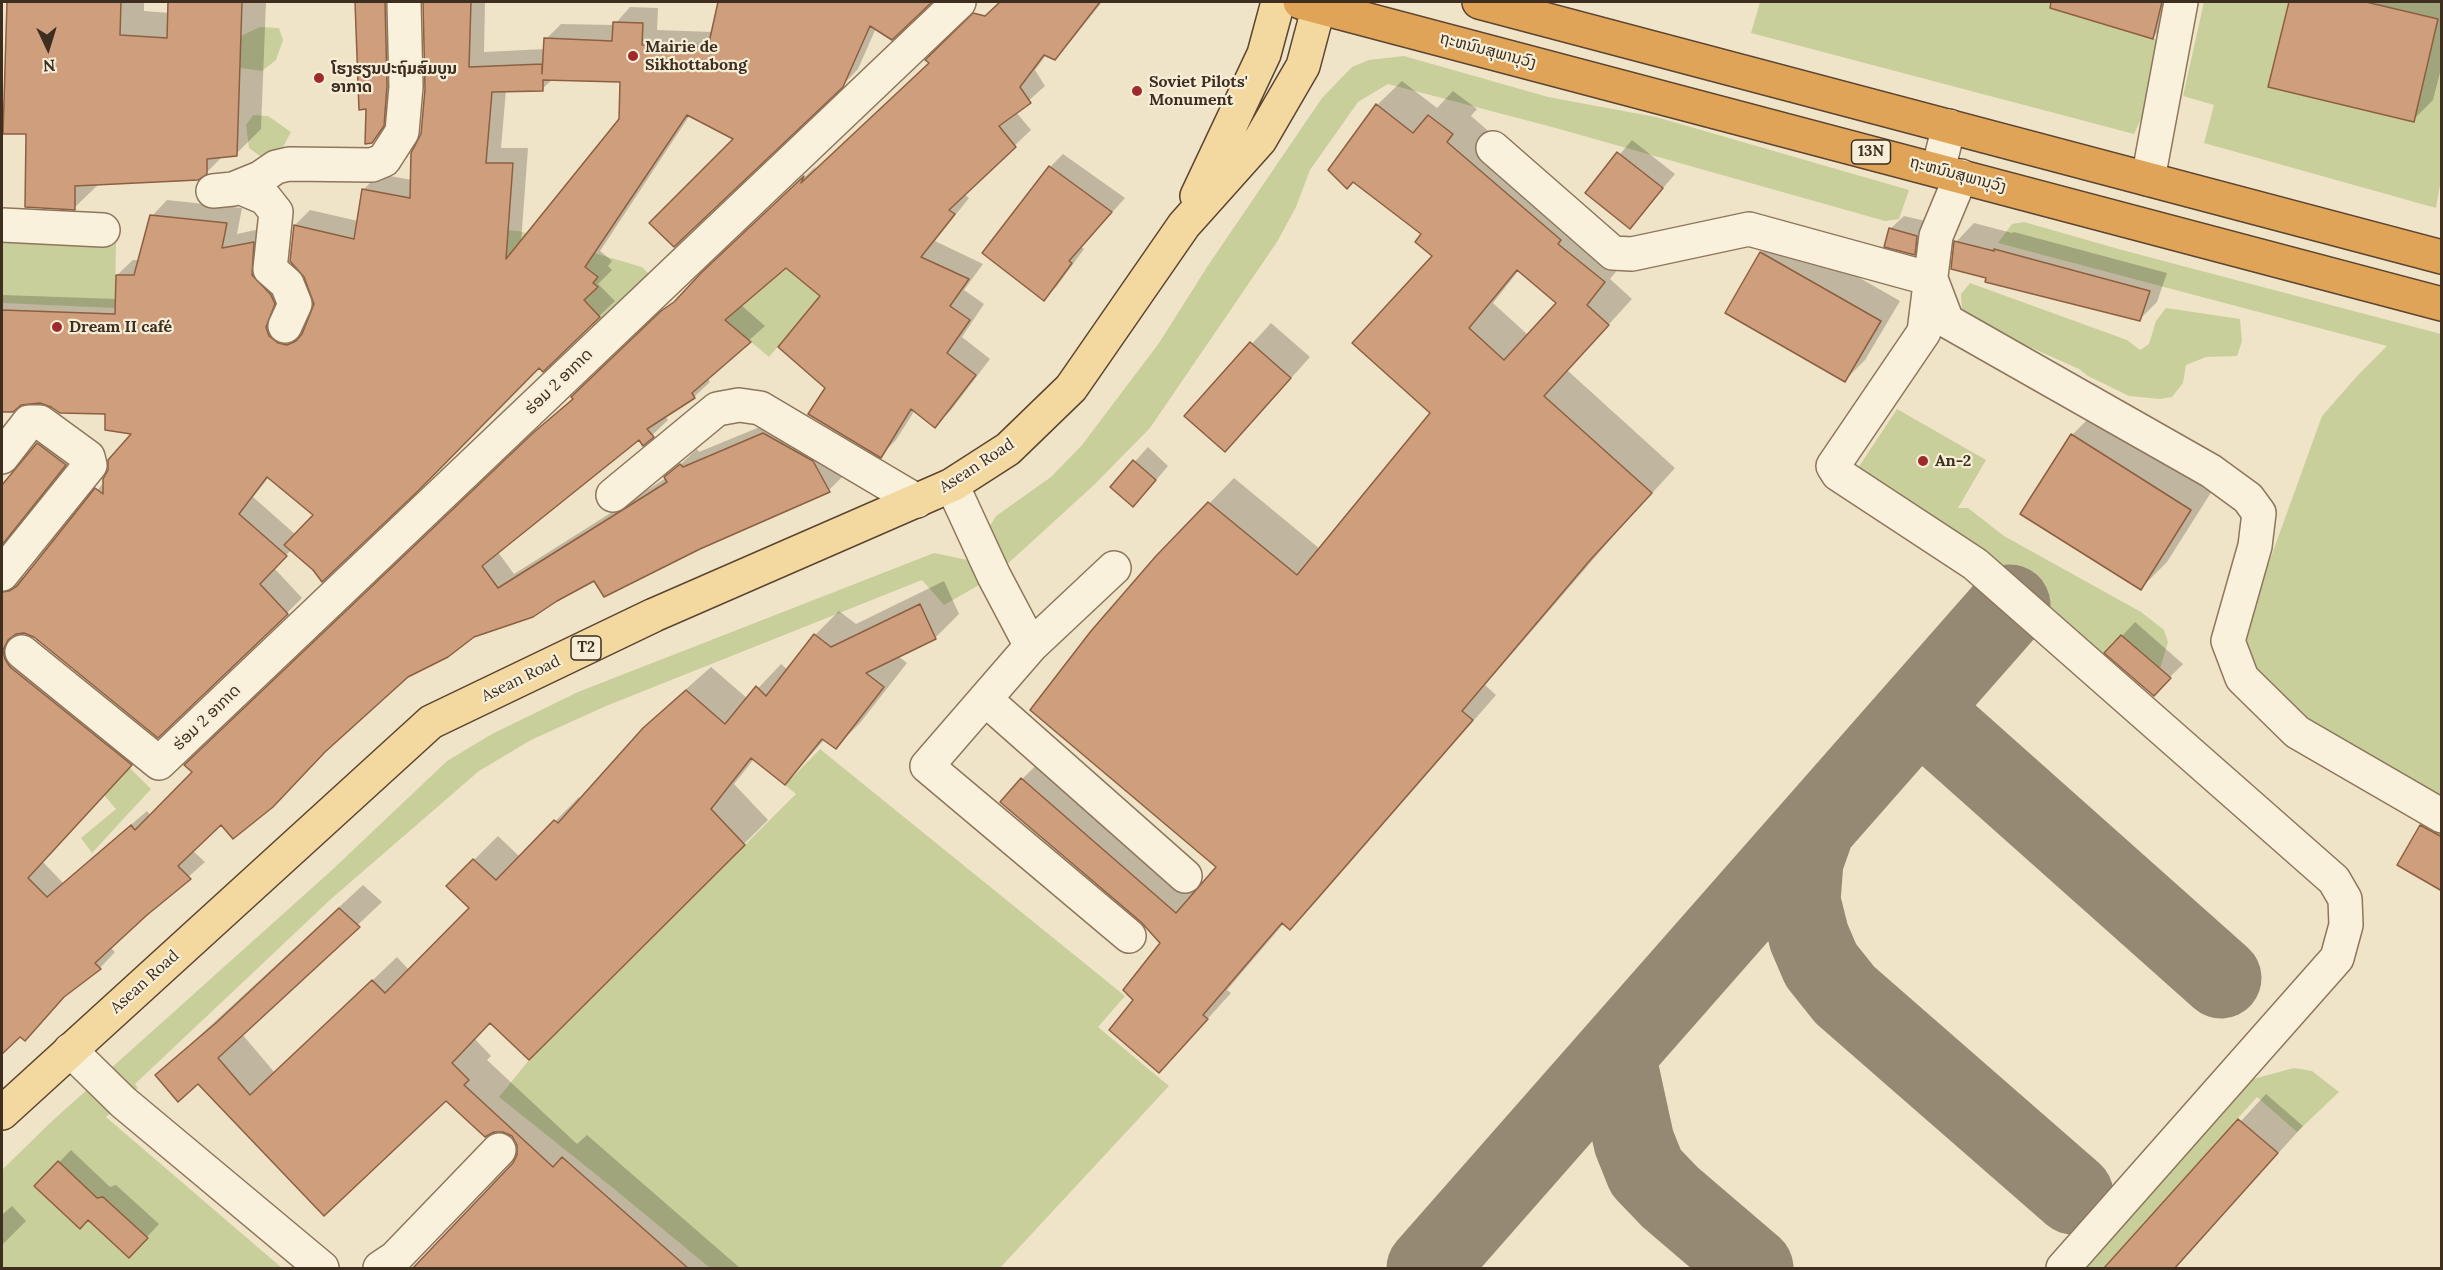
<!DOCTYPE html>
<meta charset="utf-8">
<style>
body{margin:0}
#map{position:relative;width:2443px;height:1270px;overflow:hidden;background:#f0e4c8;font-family:Lora,serif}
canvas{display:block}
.frame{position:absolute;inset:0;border:3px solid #3d2e20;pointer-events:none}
.north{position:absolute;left:18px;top:18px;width:60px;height:60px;-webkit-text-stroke:4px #f7eed8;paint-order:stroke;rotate:176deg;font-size:16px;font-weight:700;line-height:24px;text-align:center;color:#3d2e20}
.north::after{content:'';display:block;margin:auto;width:21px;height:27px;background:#3d2e20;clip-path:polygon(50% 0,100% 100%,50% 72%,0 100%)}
</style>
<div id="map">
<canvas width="2443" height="1270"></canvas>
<div class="frame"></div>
<div class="north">N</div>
</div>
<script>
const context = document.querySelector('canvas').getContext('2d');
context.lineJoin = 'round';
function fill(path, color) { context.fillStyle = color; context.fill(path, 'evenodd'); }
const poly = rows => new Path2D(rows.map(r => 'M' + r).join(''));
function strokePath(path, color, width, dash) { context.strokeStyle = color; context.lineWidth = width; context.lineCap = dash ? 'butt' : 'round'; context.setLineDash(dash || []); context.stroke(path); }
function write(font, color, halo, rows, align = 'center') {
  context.font = font + ' Lora,"Noto Sans Lao",serif'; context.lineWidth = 4.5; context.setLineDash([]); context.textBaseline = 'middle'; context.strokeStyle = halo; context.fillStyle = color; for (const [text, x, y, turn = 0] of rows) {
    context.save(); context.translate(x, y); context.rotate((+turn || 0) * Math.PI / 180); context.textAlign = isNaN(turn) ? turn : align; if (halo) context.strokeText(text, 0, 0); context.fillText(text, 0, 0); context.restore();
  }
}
const green = poly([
 [1760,2,2091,2,2087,19,2162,41,2156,88,2134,134,1751,33],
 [2204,2,2441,2,2442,173,2436,208,2204,143,2214,105,2183,96],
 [260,27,279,28,283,40,276,60,262,71,240,68,241,36],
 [1404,56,1548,97,1656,117,1909,190,1899,219,1885,221,1552,127,1388,84,1358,102,1310,170,1296,207,1277,242,1150,428,1094,485,1003,568,988,529,996,516,1051,477,1082,445,1159,343,1207,267,1322,98,1352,67,1369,60],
 [253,115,268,116,291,132,277,158,260,156,249,148,246,125],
 [2024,222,2122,250,2441,334,2441,803,2302,719,2244,661,2246,626,2322,416,2358,375,2387,346,1998,243,2012,224],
 [502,230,519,231,642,267,656,281,599,334,586,317,584,300,597,287,555,244,490,271],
 [2,234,116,242,115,308,2,303],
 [786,268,820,296,769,357,725,320],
 [1970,283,2127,340,2140,350,2149,344,2156,321,2166,308,2240,319,2242,341,2237,356,2206,357,2186,365,2183,383,2172,397,2160,399,2129,396,2088,376,2079,369,1996,332,1962,314,1961,294],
 [1897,409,1986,460,1958,508,1968,508,2004,536,2141,612,2164,630,2168,642,2160,669,2121,635,2101,656,1854,474],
 [934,553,968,560,981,584,944,605,922,580,606,706,531,740,479,771,331,899,135,1084,138,1088,106,1117,282,1268,2,1268,2,1170,51,1122,332,870,447,761,492,734,578,692],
 [820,749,1125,996,1098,1027,1169,1086,1000,1268,710,1268,613,1188,499,1097,529,1060,796,794,785,785],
 [129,767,151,789,92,853,81,838,116,809,104,795],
 [2294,1068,2312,1071,2339,1092,2297,1132,2257,1097,2103,1268,2079,1268,2242,1082]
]);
const shadow = poly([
 [8,2,144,2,144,11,170,13,170,2,266,2,261,129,236,154,223,156,206,173,99,184,74,208,28,133,4,132],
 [356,2,401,2,388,126,372,142,367,108,360,109],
 [424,2,485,2,484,52,545,49,546,39,561,24,614,25,630,7,658,8,657,30,713,32,719,2,930,2,892,38,876,28,858,69,842,86,735,139,690,115,600,251,612,261,608,266,612,270,598,284,615,301,543,370,539,366,315,569,292,549,274,568,302,598,287,613,35,636,25,632,18,633,20,643,146,749,42,861,63,883,147,811,151,816,195,772,201,750,550,418,574,398,589,382,688,289,816,166,813,172,1001,2,1102,2,1070,42,1055,58,1047,54,1035,70,1045,86,1016,112,1031,130,964,194,969,198,935,241,983,264,964,290,984,304,962,337,990,359,951,410,935,426,915,410,896,440,880,456,827,387,822,296,786,266,741,305,765,326,707,378,710,382,694,397,665,416,668,420,643,444,639,438,498,552,514,574,666,478,697,449,699,452,779,419,844,475,829,490,595,579,473,635,407,676,221,823,192,850,205,862,110,947,115,952,100,968,68,992,2,1052,2,568,15,577,25,577,105,481,134,433,107,413,52,405,40,402,21,404,12,411,2,411,2,295,117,299,117,275,133,260,139,260,152,216,167,200,242,208,237,234,269,227,293,328,304,330,315,305,295,225,310,210,358,221,363,190,379,174,412,180,422,135,426,89],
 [553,79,621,81,620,120,521,243,528,148,501,148,506,90,542,89],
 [269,477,315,515,296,535,253,497],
 [2093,2,2177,2,2173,17,2153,37,2088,18],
 [2290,2,2442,2,2442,65,2433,100,2413,120,2270,86],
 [1402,81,1437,108,1453,91,1477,109,1471,116,1585,214,1628,257,1610,279,1632,299,1567,370,1675,468,1616,533,1485,685,1496,695,1314,904,1290,928,1284,923,1227,990,1231,993,1183,1046,1135,1000,1162,943,1022,779,1047,755,1199,888,1218,867,1157,557,1234,478,1320,549,1432,413,1434,256,1424,234,1377,105],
 [1519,270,1558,303,1528,335,1493,303],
 [1632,140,1675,174,1630,227,1587,193],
 [1063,154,1125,198,1081,247,1084,249,1057,286,1044,299,1050,167],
 [1904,216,1930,222,1928,240,1914,253,1890,229],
 [1974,223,2012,233,2014,232,2167,273,2157,302,2139,320,1988,277,1956,242],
 [1781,233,1900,301,1865,360,1845,380,1761,253],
 [1271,323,1310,357,1245,430,1186,416],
 [2098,409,2217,483,2167,562,2141,588,2072,435],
 [51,431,80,449,2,547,2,488],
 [1148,447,1168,466,1146,492,1112,487],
 [944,581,959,614,935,638,898,656,907,663,860,723,836,747,825,739,785,783,754,759,734,784,768,820,529,1058,490,1021,474,1038,491,1056,487,1060,577,1144,587,1135,740,1268,414,1268,514,1164,519,1154,519,1145,513,1136,446,1099,324,1214,198,1082,157,1075,363,885,382,902,242,1034,275,1073,397,957,410,971,471,908,448,886,498,836,520,857,579,797,581,799,669,704,711,667,748,699,781,664,788,670,815,635,839,611,856,624],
 [2135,622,2183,664,2153,694,2122,636],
 [2442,806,2442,889,2421,826],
 [2266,1094,2303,1126,2174,1268,2105,1268],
 [71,1150,110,1187,116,1185,159,1224,129,1256,89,1218,36,1186],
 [12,1206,26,1221,2,1245,2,1215]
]);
const taxiway = poly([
 [1919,709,2221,978],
 [1815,827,1803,861,1800,901,1809,937,1821,965,1845,995,2073,1194],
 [1615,1055,1634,1142,1646,1172,1670,1197,1753,1268],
 [1427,1268,2010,605]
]);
const building = poly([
 [7,2,121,2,120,35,167,38,168,2,242,2,237,156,207,159,207,174,198,180,75,186,75,210,25,207,26,134,3,134,7,2],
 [355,2,385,2,387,86,384,126,372,143,365,144,366,109,359,110,355,2],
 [423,2,471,2,469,67,542,64,542,74,544,38,612,41,613,22,643,23,642,45,708,47,718,2,932,2,892,40,870,26,843,87,674,247,649,223,733,139,687,115,585,267,598,277,593,283,598,287,584,300,600,317,543,372,539,368,418,491,322,582,313,570,284,545,313,515,267,477,239,514,287,556,260,584,288,614,158,738,34,637,24,633,16,634,8,640,3,650,5,659,10,667,132,765,28,878,47,897,131,825,135,830,192,772,184,765,533,433,573,399,571,397,661,311,674,302,701,273,804,176,801,183,929,63,925,60,973,13,985,16,1000,2,1100,2,1055,60,1044,55,1020,87,1031,103,999,126,1016,147,949,210,955,214,921,257,969,279,950,306,970,320,947,353,976,375,935,428,911,409,881,458,808,414,825,388,778,347,820,296,786,268,725,320,751,342,692,393,695,398,647,429,654,437,643,446,639,440,482,566,498,588,667,482,664,477,680,464,683,467,763,433,813,461,830,492,700,549,604,597,594,581,557,601,533,617,474,637,448,657,408,677,325,752,273,807,233,839,221,825,178,866,191,879,147,915,95,963,101,969,64,997,25,1041,20,1037,2,1054,2,592,9,591,17,586,95,488,103,494,103,479,108,470,108,460,131,434,105,430,105,414,60,413,51,407,40,403,21,405,13,412,2,412,2,310,115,314,116,275,134,275,150,215,227,223,222,248,254,242,252,275,271,295,275,304,266,327,269,336,278,343,287,345,296,341,302,334,314,304,304,277,290,261,294,225,354,239,362,189,410,198,411,153,421,134,425,89,423,2],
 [543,80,620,82,619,119,506,259,513,163,486,163,492,92,543,91,543,80],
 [2051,2,2162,2,2153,39,2050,8,2051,2],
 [2289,2,2366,2,2438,19,2414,122,2268,87,2289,2],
 [1376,104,1413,133,1428,115,1453,134,1447,142,1561,240,1558,244,1605,282,1587,305,1609,325,1544,396,1652,493,1591,559,1462,711,1473,720,1290,930,1282,923,1203,1015,1208,1019,1159,1073,1109,1030,1133,1000,1123,990,1160,943,1141,922,1000,802,1021,778,1176,913,1216,867,1030,710,1091,631,1156,556,1208,502,1297,575,1430,413,1352,343,1432,256,1415,242,1421,234,1353,182,1347,189,1328,170,1376,104],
 [1517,270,1556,303,1504,360,1469,328,1517,270],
 [1617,152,1663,188,1630,229,1585,193,1617,152],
 [1049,166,1112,212,1069,261,1072,263,1044,301,982,253,1049,166],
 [1889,228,1917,236,1915,255,1884,247,1889,228],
 [1954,241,1994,251,1994,249,2150,291,2140,321,1985,282,1986,278,1951,269,1954,241],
 [1760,252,1881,321,1845,382,1725,313,1760,252],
 [1250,342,1291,378,1225,452,1184,416,1250,342],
 [2071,434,2191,510,2141,590,2020,514,2071,434],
 [37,443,66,465,2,545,2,485,37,443],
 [1133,460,1156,480,1133,507,1110,487,1133,460],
 [920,604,936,639,866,673,884,687,836,749,822,739,785,785,751,758,711,809,745,845,529,1060,490,1023,452,1063,469,1080,464,1085,553,1167,562,1157,689,1269,412,1269,513,1163,517,1155,517,1145,512,1136,503,1132,494,1132,485,1137,446,1101,324,1216,198,1084,178,1102,155,1075,217,1022,339,908,360,927,218,1058,250,1095,372,980,385,993,469,908,446,886,473,859,496,880,554,820,558,823,643,728,686,690,725,724,756,686,766,696,814,634,831,647,920,604],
 [2121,635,2171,678,2154,696,2104,653,2121,635],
 [2420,825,2442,837,2442,891,2397,865,2420,825],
 [2238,1119,2278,1153,2174,1269,2103,1269,2238,1119],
 [58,1161,97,1198,103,1197,148,1238,129,1258,88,1220,80,1229,34,1186,58,1161]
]);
const minor = poly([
 [1493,148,1613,253,1632,254,1749,229,1931,279,1947,321,2211,471,2248,498,2259,513,2255,546,2228,641,2242,678,2297,732,2442,816],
 [1938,170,1949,126],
 [1961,176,1936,236,1924,332,1833,466,1838,474,1975,564,2334,880,2345,899,2346,925,2337,958,2063,1268],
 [2148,179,2181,2],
 [239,187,265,198,276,212,270,269,287,284,295,304,285,326],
 [213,191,233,189,260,178,276,167,289,164,372,165,384,160,402,132,406,87,404,2],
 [2,225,103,230],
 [2,457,29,422,40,422,88,457,90,465,2,574],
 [952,485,994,576,1031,646],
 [613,495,717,409,739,405,760,408,917,501],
 [1114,568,1031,646,927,766,1129,936],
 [22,652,159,763,959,2],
 [985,699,1185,876],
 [70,1050,123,1102,322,1268],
 [380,1268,395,1258,499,1150]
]);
const major = poly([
 [1197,196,1264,54,1278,2],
 [2,1113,431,722,654,615,952,485,1008,449,1071,388,1184,225,1260,140,1303,66,1320,2]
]);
const highway = poly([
 [1300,2,2442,304],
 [1479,2,2442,257]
]);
const markers = [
 [633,56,6,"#9e2a2b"],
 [319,78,6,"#9e2a2b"],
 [1137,91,6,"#9e2a2b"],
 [57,327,6,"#9e2a2b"],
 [1923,461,6,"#9e2a2b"]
];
const shields = [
 [1871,152,39],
 [586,648,30]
];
const shieldNames = [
 ["13N",1871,152],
 ["T2",586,648]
];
const poiNames = [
 ["Mairie de",645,47],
 ["Sikhottabong",645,65],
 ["ໂຮງຮຽນປະຖົມສົມບູນ",331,69],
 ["ອາກາດ",331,87],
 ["Soviet Pilots'",1149,82],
 ["Monument",1149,100],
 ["Dream II café",69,327],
 ["An-2",1935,461]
];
const streetNames = [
 ["ຖະຫນົນສຸພານຸວົງ",1488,51,15],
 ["ຖະຫນົນສຸພານຸວົງ",1958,175,15],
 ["ຮ່ອມ 2 ອາກາດ",559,382,-44],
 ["Asean Road",977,466,-33],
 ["Asean Road",521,679,-26],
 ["ຮ່ອມ 2 ອາກາດ",207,718,-44],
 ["Asean Road",145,982,-42]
];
fill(green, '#c9cf9b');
fill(shadow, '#0003');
strokePath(taxiway, '#968974', 81);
fill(building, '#cf9f7d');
strokePath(building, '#8d5f41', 1.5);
strokePath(minor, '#8d765c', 36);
strokePath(major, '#5b4430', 36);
strokePath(highway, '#5b4430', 36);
strokePath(minor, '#faf1dc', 33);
strokePath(major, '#f3d9a0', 33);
strokePath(highway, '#e0a458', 33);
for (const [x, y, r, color] of markers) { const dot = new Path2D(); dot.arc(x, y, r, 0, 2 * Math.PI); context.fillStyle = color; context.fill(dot); strokePath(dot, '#f7eed8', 2); }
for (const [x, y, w] of shields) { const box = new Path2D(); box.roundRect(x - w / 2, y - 12, w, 24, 4.5); context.fillStyle = '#f7eed8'; context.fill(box); strokePath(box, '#3d2e20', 1.5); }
write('bold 15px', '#3d2e20', null, shieldNames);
write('bold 16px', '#3d2e20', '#f7eed8', poiNames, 'left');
write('16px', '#3d2e20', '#f7eed8', streetNames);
</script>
